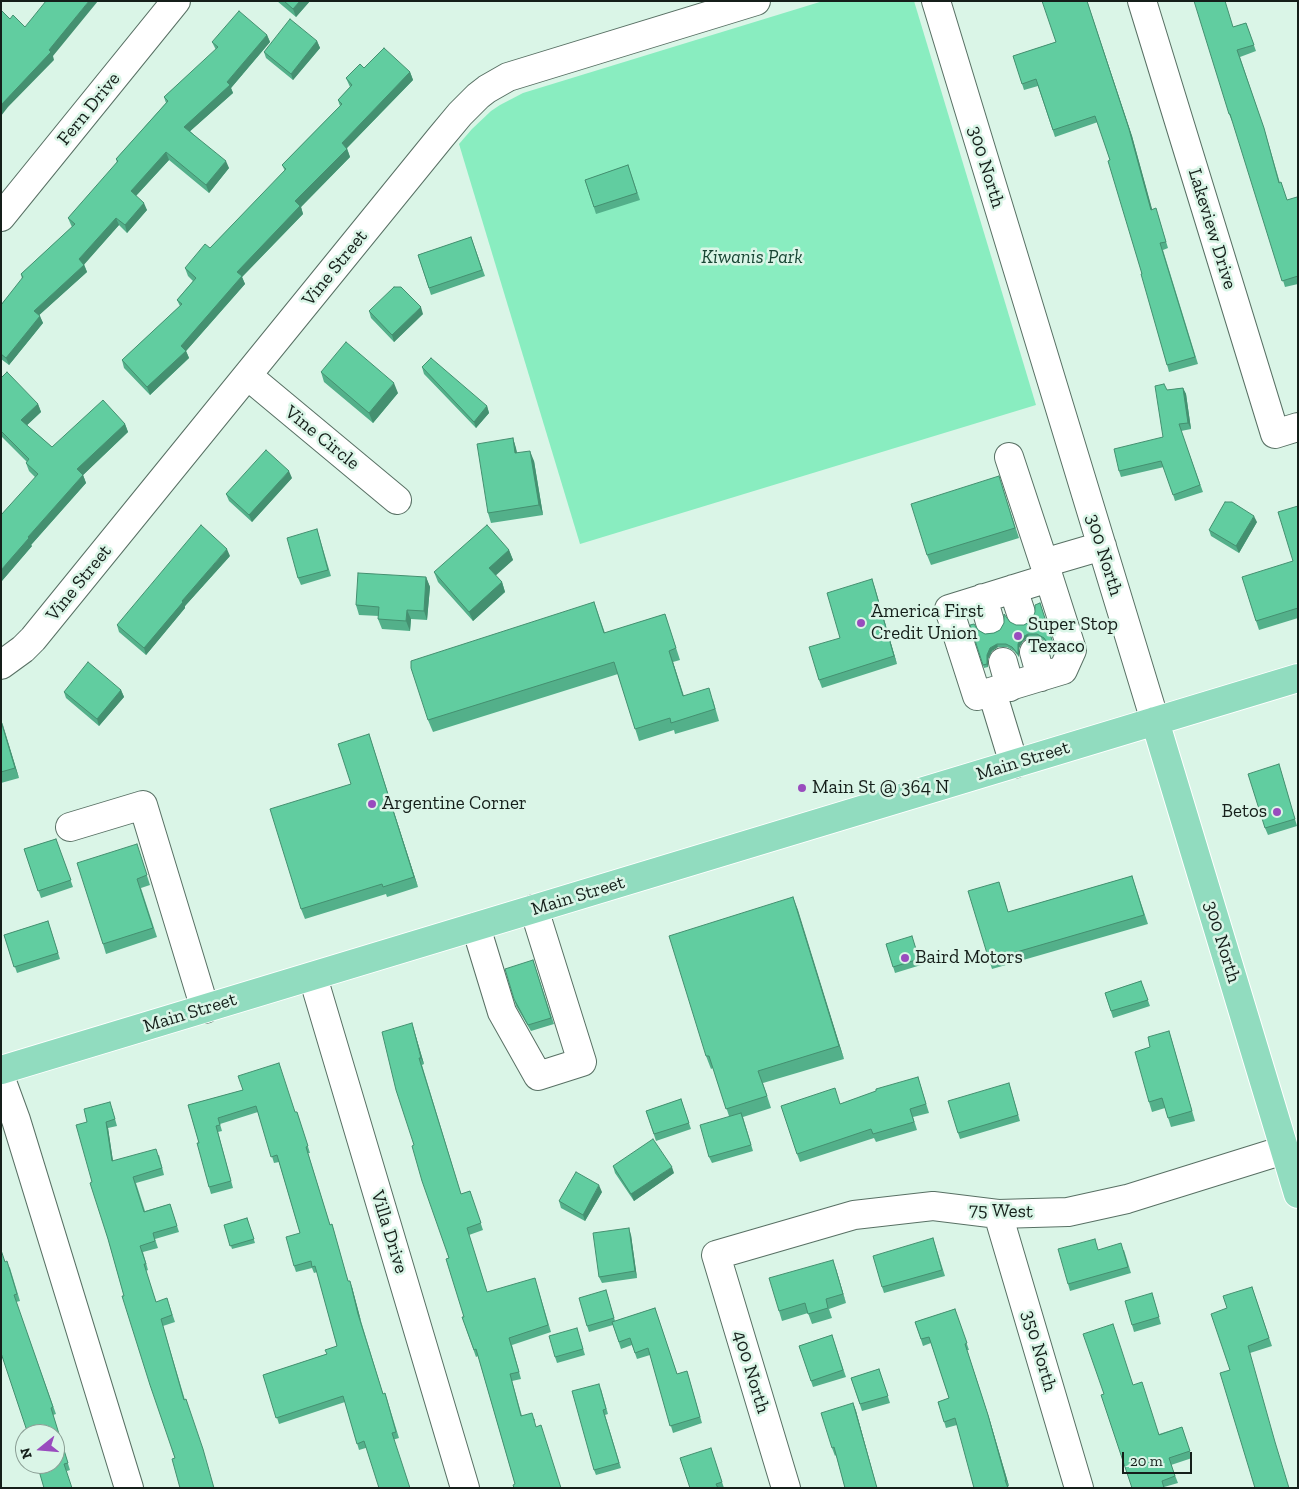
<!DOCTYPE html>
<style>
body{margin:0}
#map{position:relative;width:1299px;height:1489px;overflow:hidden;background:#daf5e7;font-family:"Zilla Slab",serif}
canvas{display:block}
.frame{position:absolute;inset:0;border:2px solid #151f1a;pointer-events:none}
.north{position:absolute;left:15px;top:1424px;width:50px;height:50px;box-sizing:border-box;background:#daf5e7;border:1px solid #8b9f95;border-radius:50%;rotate:253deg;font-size:14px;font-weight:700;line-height:20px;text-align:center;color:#151f1a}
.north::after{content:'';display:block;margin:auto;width:18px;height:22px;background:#994cbe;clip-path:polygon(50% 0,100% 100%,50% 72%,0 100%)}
.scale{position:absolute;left:1122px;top:1452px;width:70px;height:22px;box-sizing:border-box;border:2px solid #151f1a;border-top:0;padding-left:6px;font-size:15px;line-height:18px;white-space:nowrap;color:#151f1a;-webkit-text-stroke:4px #daf5e7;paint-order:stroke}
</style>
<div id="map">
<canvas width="1299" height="1489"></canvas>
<div class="frame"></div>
<div class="north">N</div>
<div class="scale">20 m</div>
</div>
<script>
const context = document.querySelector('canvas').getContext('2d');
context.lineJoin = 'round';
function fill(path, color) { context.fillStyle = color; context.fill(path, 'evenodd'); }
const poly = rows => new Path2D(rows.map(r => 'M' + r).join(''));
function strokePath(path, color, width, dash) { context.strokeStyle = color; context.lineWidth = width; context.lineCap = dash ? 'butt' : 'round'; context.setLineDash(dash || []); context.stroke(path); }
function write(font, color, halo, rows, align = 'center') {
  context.font = font + ' "Zilla Slab",serif'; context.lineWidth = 5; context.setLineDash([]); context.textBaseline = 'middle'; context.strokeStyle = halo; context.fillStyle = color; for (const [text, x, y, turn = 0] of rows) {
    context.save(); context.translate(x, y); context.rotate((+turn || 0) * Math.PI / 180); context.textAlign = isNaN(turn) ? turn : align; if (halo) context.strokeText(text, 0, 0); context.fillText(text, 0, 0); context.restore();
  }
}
const green = poly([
 [823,1,914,1,1036,405,580,544,459,144,472,129,491,111,500,105,523,93]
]);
const minor = poly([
 [936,1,1155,721],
 [1142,1,1275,434,1298,427],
 [1,217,176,1],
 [248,376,397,500],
 [1009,457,1044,563],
 [1049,578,949,609,977,696,1063,670,1072,650,1049,578,1044,563,1102,546],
 [1013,589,1021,613],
 [983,598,990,622],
 [1034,652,1041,677],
 [1003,662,1010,687],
 [1,665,23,649,33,639,440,138,460,114,478,96,487,89,508,77,756,1],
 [992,692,1014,764],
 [70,827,143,805,205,1009],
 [476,927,502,1012,538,1076,582,1062,534,909],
 [313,977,465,1488],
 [1,1079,16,1120,129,1488],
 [998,1214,1079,1488],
 [786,1488,716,1255,854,1215,933,1206,998,1214,1068,1212,1127,1199,1284,1150]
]);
const major = poly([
 [1155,721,1298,1194],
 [1,1070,1298,678]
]);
const wall = poly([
 [277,1,310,1,296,17],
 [1087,1,1132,136,1152,210,1158,215,1168,248,1163,250,1198,364,1169,372,1142,274,1110,160,1098,122,1055,137,1038,86,1024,90,1013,56,1056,42],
 [1246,23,1256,51,1240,57,1266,135,1280,183,1287,200,1298,198,1298,284,1285,287,1233,120,1232,121,1229,114,1233,27],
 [267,35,270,42,231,88,233,93,190,131,229,168,209,193,169,160,136,196,147,210,127,233,119,225,84,264,87,272,39,315,43,323,9,365,1,359,1,305,22,279,21,274,72,227,71,225,68,218,117,163,116,159,166,103,164,97,216,50,212,42],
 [317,41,320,48,293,80,266,58,264,52],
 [364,68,410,72,413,80,347,148,350,157,301,207,303,214,242,277,245,284,186,351,189,358,150,395,124,368,122,360,180,306,177,300,193,281,188,276,185,268,210,248,285,171,282,165,340,106,338,100,350,87,346,78],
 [628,165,640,200,596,214,585,180],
 [471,237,485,276,431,295,418,255],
 [369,311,423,314,394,342,371,318],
 [422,367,487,406,489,413,476,428,424,374],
 [321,372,398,393,373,423,324,382],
 [1,378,38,404,41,412,27,425,52,447,125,424,128,432,83,475,86,483,31,545,32,546,1,582,35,477,29,471,26,463,27,462,1,436],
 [1183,388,1186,394,1191,429,1181,431,1203,492,1175,501,1164,467,1121,477,1119,471,1163,437,1167,390],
 [513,438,517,453,534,461,543,515,491,523,488,513],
 [292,478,252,522,229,501,226,494],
 [1002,486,1019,538,931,565,927,555],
 [1298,506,1298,618,1259,630,1256,621,1293,561],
 [1257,522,1239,553,1211,536,1209,530],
 [317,529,331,576,301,585,298,578],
 [509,550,513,560,495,575,502,582,505,592,473,621,438,582,434,572],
 [230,556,185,606,185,608,146,655,119,632,117,625],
 [426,577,430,587,427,620,411,619,410,631,382,629,378,619,379,616,359,615,356,605],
 [872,579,897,664,822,688,819,680,840,638],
 [594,602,605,633,665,614,680,660,673,662,684,696,713,700,719,721,675,734,674,730,639,741,618,674,433,732,428,720],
 [1040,603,1054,646,1049,648,1045,641,1038,637,1029,637,1023,641,1019,648,1019,657,1014,651,1007,647,998,647,992,651,988,659,988,667,984,668,970,625,985,634,994,633,1000,630,1016,625,1024,625,1032,620],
 [121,690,124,697,99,726,66,698,64,692],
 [1,720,19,778,1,783],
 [369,734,418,887,387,897,386,894,305,919,301,909,351,784],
 [1281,771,1297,826,1268,835,1265,828],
 [56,839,73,887,41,898,24,849],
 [140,854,150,885,141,888,157,937,106,954,103,944],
 [1132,876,1148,924,992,969,989,960,999,882,1008,912],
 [793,897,844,1059,763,1083,771,1108,743,1117,753,1151,712,1163,709,1157,729,1116,713,1068,711,1069,706,1056],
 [48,921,60,959,17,973,4,935],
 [914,943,921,965,895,973,886,944],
 [533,960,554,1024,531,1031,516,1006,514,999],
 [1141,981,1150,1006,1113,1018,1105,993],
 [412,1023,424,1064,422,1065,461,1194,470,1191,483,1230,469,1235,487,1292,537,1285,551,1332,512,1345,521,1379,512,1381,522,1416,535,1419,515,1484,478,1356,476,1357,462,1317,464,1317,449,1258,414,1145],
 [1169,1031,1172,1041,1195,1121,1171,1127,1165,1108,1152,1112,1149,1102,1150,1047],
 [918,1077,929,1113,913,1117,917,1130,876,1142,874,1138,800,1162,797,1154,840,1104],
 [1009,1083,1020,1121,960,1139,958,1133],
 [243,1090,295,1112,297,1112,310,1153,308,1153,330,1225,332,1224,334,1231,348,1281,352,1287,361,1321,383,1394,385,1393,387,1399,399,1438,359,1450,345,1402,279,1424,263,1375,327,1354,337,1346,317,1272,314,1273,312,1268,296,1272,294,1266,300,1233,279,1162,274,1163,258,1112,220,1124,222,1131,218,1132,233,1188,211,1194,209,1187,199,1143,188,1105],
 [681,1099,691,1129,656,1141,646,1111],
 [112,1108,117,1126,108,1128,113,1161,159,1155,164,1175,136,1183,145,1211,170,1204,179,1232,155,1239,158,1248,143,1252,148,1270,146,1271,156,1302,169,1304,175,1322,163,1326,185,1400,205,1456,175,1458,124,1296,92,1182,87,1122],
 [613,1166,674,1173,634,1201,615,1173],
 [602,1192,585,1221,561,1208,559,1201],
 [247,1218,255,1243,232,1249,224,1225],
 [631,1235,637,1278,602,1283,599,1277],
 [933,1238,945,1276,884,1293,882,1287],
 [1098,1250,1124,1250,1131,1273,1070,1291,1068,1284],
 [5,1262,10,1268,20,1301,16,1302,56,1414,53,1415,70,1470,67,1471,55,1464],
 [836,1269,846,1303,829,1309,832,1318,812,1324,808,1313,782,1321,779,1311],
 [1252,1287,1272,1346,1250,1353,1230,1370,1227,1308],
 [606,1290,615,1321,655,1308,677,1374,687,1371,702,1423,673,1433,650,1355,637,1359,632,1345,621,1349,613,1325,589,1332,587,1326],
 [1152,1293,1161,1324,1134,1332,1132,1325],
 [955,1309,969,1350,967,1350,990,1421,1009,1486,1007,1487,957,1425,946,1428,938,1402,949,1398,931,1343,923,1346,915,1322],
 [579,1335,585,1355,557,1363,555,1357],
 [832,1335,846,1377,813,1387,799,1346],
 [879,1369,890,1403,862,1411,851,1378],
 [1134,1385,1159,1434,1182,1427,1192,1458,1171,1465,1178,1483,1164,1487,1132,1488],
 [601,1389,608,1414,605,1415,621,1468,596,1475,594,1470],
 [853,1403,856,1411,877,1488,845,1488,836,1455,835,1456,832,1448],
 [711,1448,724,1488,690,1488]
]);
const shadedWall = poly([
 [89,1,98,1,53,56,54,60,8,107,1,116,1,105],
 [300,1,310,1,296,17,293,9],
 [1087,1,1132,136,1154,216,1151,210],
 [267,35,270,42,231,88,233,93,187,134,184,127,227,82],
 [317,41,320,48,293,80,291,74],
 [410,72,413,80,344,151,342,143],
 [347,149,350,157,301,207,303,214,242,277,245,284,186,351,189,358,150,395,147,387,181,346,237,272,295,201],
 [166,152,169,160,133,199,131,191],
 [226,161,229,168,209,193,206,185],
 [144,203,147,210,127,233,125,225],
 [116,218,119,225,82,267,79,259],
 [84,265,87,272,36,318,34,311],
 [421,307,423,314,394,342,392,335],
 [40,316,43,323,9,365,6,358],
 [394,383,398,393,373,423,369,413],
 [1183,388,1186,394,1191,429,1188,423],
 [38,404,41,412,24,428,21,420],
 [487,406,489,413,476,428,474,422],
 [125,424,128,432,80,478,77,469],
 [513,438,516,448,519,463,515,453],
 [530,451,534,461,543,515,539,505],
 [289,471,292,478,252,522,249,515],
 [83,475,86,483,31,545,32,546,1,582,1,570,28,537],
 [1254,516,1257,522,1239,553,1236,546],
 [227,549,230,556,185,606,185,608,146,655,144,648,182,601],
 [509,550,513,560,493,578,489,568],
 [426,577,430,587,427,620,424,611],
 [872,579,875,588,897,664,894,656],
 [502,582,505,592,473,621,469,612],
 [407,610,411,619,410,631,406,621],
 [1028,634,1029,637,1023,641,1019,648,1019,657,1018,654,1018,644,1021,638],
 [997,644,998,647,992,651,988,659,988,667,987,664,987,655,990,648],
 [669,651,673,662,687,708,683,696],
 [121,690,124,697,99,726,97,719],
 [1,720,3,725,19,778,15,768],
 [369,734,372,744,418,887,414,877],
 [793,897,798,910,844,1059,839,1046],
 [412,1023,414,1030,424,1064,421,1058],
 [106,1122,108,1128,114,1168,112,1161],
 [672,1167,674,1173,634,1201,631,1194],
 [599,1185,602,1192,585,1221,583,1215],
 [629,1228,631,1235,637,1278,635,1271],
 [833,1260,836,1269,846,1303,843,1294],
 [350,1281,352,1287,361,1321,358,1314],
 [965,1344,990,1421,1009,1486,1006,1480],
 [853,1403,856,1411,877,1488]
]);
const building = poly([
 [46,1,89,1,49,50,51,52,1,105,1,10,10,19,13,15,25,27,46,1],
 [284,1,300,1,293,9,284,1],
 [1042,1,1087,1,1129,129,1151,210,1156,208,1166,242,1160,243,1195,357,1167,365,1141,274,1142,274,1108,161,1110,160,1095,116,1053,130,1036,79,1022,84,1013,56,1056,42,1042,1],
 [1194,1,1225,1,1233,27,1246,23,1254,45,1237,50,1264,128,1279,183,1281,182,1287,200,1297,197,1298,199,1298,276,1282,281,1230,114,1229,114,1194,1],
 [239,11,267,35,227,82,230,85,184,127,226,161,206,185,166,152,131,191,144,203,125,225,116,218,79,259,84,265,34,311,40,316,6,358,1,354,1,305,23,277,21,274,75,224,68,218,118,161,116,159,168,101,164,97,218,47,212,42,239,11],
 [290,19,317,41,291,74,264,52,290,19],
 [384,48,410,72,342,143,347,149,295,201,300,206,237,272,242,276,181,346,186,351,147,387,122,360,182,304,177,300,196,278,185,268,205,244,210,248,286,169,282,165,342,104,338,100,352,85,346,78,360,64,364,68,384,48],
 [628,165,637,193,594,207,585,180,628,165],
 [471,237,482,270,429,288,418,255,471,237],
 [394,287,401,287,421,307,392,335,369,311,394,287],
 [346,342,394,383,369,413,321,372,346,342],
 [431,358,487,406,474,422,422,367,431,358],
 [7,372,38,404,21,420,52,447,103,400,125,424,77,469,83,475,28,537,29,538,1,570,1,515,38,474,26,463,29,459,1,431,1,378,7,372],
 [1164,384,1167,390,1183,388,1188,423,1179,424,1200,485,1173,495,1161,461,1119,471,1114,449,1163,437,1155,386,1164,384],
 [513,438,515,453,530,451,539,505,488,513,477,444,513,438],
 [266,450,289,471,249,515,226,494,266,450],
 [999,476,1015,528,927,555,911,504,999,476],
 [1225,502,1232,502,1254,516,1236,546,1209,530,1225,502],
 [1298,506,1298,608,1256,621,1242,577,1293,561,1278,512,1298,506],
 [201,525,227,549,182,601,183,602,144,648,117,625,201,525],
 [487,525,509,550,489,568,502,582,469,612,434,572,487,525],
 [317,529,328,570,298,578,287,538,317,529],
 [358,573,426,577,424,611,407,610,406,621,378,619,379,607,356,605,358,573],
 [872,579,894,656,819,680,809,647,840,638,827,593,872,579],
 [594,602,604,633,665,614,676,648,669,651,683,696,709,688,715,709,671,723,670,718,635,729,614,662,428,720,411,668,411,661,594,602],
 [1040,603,1053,643,1048,644,1044,638,1037,634,1028,634,1021,638,1018,644,1018,654,1012,647,1006,644,997,644,990,648,987,655,987,664,983,665,970,625,974,624,978,630,985,634,994,633,1000,630,1004,623,1004,614,1010,622,1016,625,1024,625,1032,620,1035,612,1035,605,1040,603],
 [88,662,121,690,97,719,64,692,88,662],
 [1,721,15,768,1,772,1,721],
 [369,734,414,877,383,887,382,884,301,909,270,809,351,784,338,744,369,734],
 [1279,764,1295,819,1265,828,1248,774,1279,764],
 [56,839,71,880,38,891,24,849,56,839],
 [137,844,147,875,137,879,153,928,103,944,77,863,137,844],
 [1132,876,1144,915,989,960,968,891,999,882,1008,912,1132,876],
 [793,897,839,1046,758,1071,767,1096,726,1109,709,1056,706,1056,669,936,793,897],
 [48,921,58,953,14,967,4,935,48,921],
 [912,936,919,959,893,967,886,944,912,936],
 [533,960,551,1018,528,1025,514,999,505,969,533,960],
 [1141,981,1148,1000,1111,1011,1105,993,1141,981],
 [412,1023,421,1058,419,1058,461,1194,470,1191,481,1223,467,1228,487,1292,535,1278,548,1325,509,1338,519,1372,510,1374,521,1416,532,1413,536,1427,541,1425,561,1488,514,1488,513,1485,515,1484,476,1349,474,1350,462,1317,464,1317,446,1259,449,1258,422,1181,412,1146,414,1145,396,1090,382,1032,412,1023],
 [1169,1031,1192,1111,1168,1118,1162,1098,1149,1102,1135,1052,1150,1047,1148,1037,1169,1031],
 [279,1063,295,1112,297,1112,308,1146,306,1147,330,1225,332,1224,348,1281,350,1281,358,1314,383,1394,385,1393,396,1432,392,1433,410,1488,379,1488,364,1441,357,1444,343,1396,276,1418,263,1375,327,1354,325,1350,337,1346,315,1266,312,1267,311,1261,294,1266,286,1237,300,1233,277,1155,271,1157,256,1106,218,1118,220,1125,216,1126,231,1181,209,1187,197,1143,199,1143,188,1105,243,1090,238,1076,279,1063],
 [918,1077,926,1104,910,1109,914,1122,873,1134,871,1129,797,1154,781,1106,835,1088,840,1104,876,1091,876,1089,918,1077],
 [1009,1083,1018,1115,958,1133,948,1101,1009,1083],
 [681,1099,689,1123,654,1134,646,1111,681,1099],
 [110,1102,115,1119,106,1122,112,1161,156,1149,162,1168,133,1177,144,1212,170,1204,177,1226,153,1233,155,1241,140,1246,146,1264,144,1264,156,1302,167,1298,172,1315,161,1319,184,1400,186,1399,203,1449,214,1488,180,1488,172,1459,175,1458,150,1385,122,1296,124,1296,108,1239,90,1183,92,1182,76,1125,87,1122,84,1109,110,1102],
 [741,1113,751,1145,709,1157,700,1125,741,1113],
 [653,1139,672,1167,631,1194,613,1166,653,1139],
 [576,1172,599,1185,583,1215,559,1201,576,1172],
 [247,1218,254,1239,230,1246,224,1225,247,1218],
 [629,1228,635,1271,599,1277,593,1233,629,1228],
 [933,1238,942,1270,882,1287,873,1256,933,1238],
 [1095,1239,1098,1250,1121,1243,1128,1267,1068,1284,1058,1249,1095,1239],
 [1,1250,5,1262,7,1261,17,1294,14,1295,53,1407,51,1408,68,1463,64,1464,72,1488,44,1488,37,1464,55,1464,55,1434,28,1434,1,1353,1,1250],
 [833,1260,843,1294,826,1299,828,1308,808,1314,805,1303,779,1311,769,1278,833,1260],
 [1252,1287,1269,1338,1248,1346,1275,1442,1289,1488,1255,1488,1220,1373,1230,1370,1211,1314,1227,1308,1223,1296,1252,1287],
 [606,1290,614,1318,587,1326,579,1298,606,1290],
 [1152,1293,1159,1317,1132,1325,1125,1301,1152,1293],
 [655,1308,677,1374,687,1371,700,1417,670,1426,648,1348,635,1353,630,1338,619,1342,612,1322,655,1308],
 [955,1309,967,1343,965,1344,988,1415,1006,1480,1005,1480,1008,1488,974,1488,955,1418,944,1422,938,1402,949,1398,929,1337,921,1339,915,1322,955,1309],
 [1113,1324,1133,1385,1142,1382,1159,1435,1182,1427,1190,1451,1169,1458,1175,1476,1162,1481,1164,1488,1132,1488,1101,1395,1104,1394,1083,1334,1113,1324],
 [577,1328,583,1349,555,1357,549,1336,577,1328],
 [832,1335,843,1370,811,1381,799,1346,832,1335],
 [879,1369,888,1396,860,1404,851,1378,879,1369],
 [599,1384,606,1409,603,1410,619,1463,594,1470,572,1391,599,1384],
 [853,1403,877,1488,845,1488,834,1447,832,1448,821,1413,853,1403],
 [711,1448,722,1482,716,1484,718,1488,690,1488,680,1458,711,1448]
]);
const markers = [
 [861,623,5,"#994cbe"],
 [1018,636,5,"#994cbe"],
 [802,788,5,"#994cbe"],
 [372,804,5,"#994cbe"],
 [1277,812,5,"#994cbe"],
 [905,958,5,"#994cbe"]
];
const streetNames = [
 ["Fern Drive",89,109,-51],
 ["300 North",986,167,73],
 ["Lakeview Drive",1212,229,73],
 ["Vine Street",335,268,-51],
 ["Vine Circle",322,438,39],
 ["300 North",1104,555,73],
 ["Vine Street",79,583,-51],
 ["Main Street",1023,761,-17],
 ["Main Street",578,896,-17],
 ["300 North",1222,942,73],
 ["Main Street",190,1013,-17],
 ["75 West",1001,1211,2],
 ["Villa Drive",389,1232,73],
 ["350 North",1039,1351,74],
 ["400 North",751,1372,73]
];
const parkNames = [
 ["Kiwanis Park",752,258]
];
const poiNames = [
 ["America First",871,612],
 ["Credit Union",871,634],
 ["Super Stop",1028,625],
 ["Texaco",1028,647],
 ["Main St @ 364 N",812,788],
 ["Argentine Corner",382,804],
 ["Betos",1267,812,"right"],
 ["Baird Motors",915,958]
];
fill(green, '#89edc0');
strokePath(minor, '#587064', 30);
strokePath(major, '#fff', 30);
strokePath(minor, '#fff', 28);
strokePath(major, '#91dcbf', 28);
fill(wall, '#53b08a');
fill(shadedWall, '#449070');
fill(building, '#61cda0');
strokePath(building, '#449070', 1);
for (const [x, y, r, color] of markers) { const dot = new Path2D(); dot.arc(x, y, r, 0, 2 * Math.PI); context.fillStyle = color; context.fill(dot); strokePath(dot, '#daf5e7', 2); }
write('19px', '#151f1a', '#daf5e7', streetNames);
write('italic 19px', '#174533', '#daf5e7', parkNames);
write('19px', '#151f1a', '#daf5e7', poiNames, 'left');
</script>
